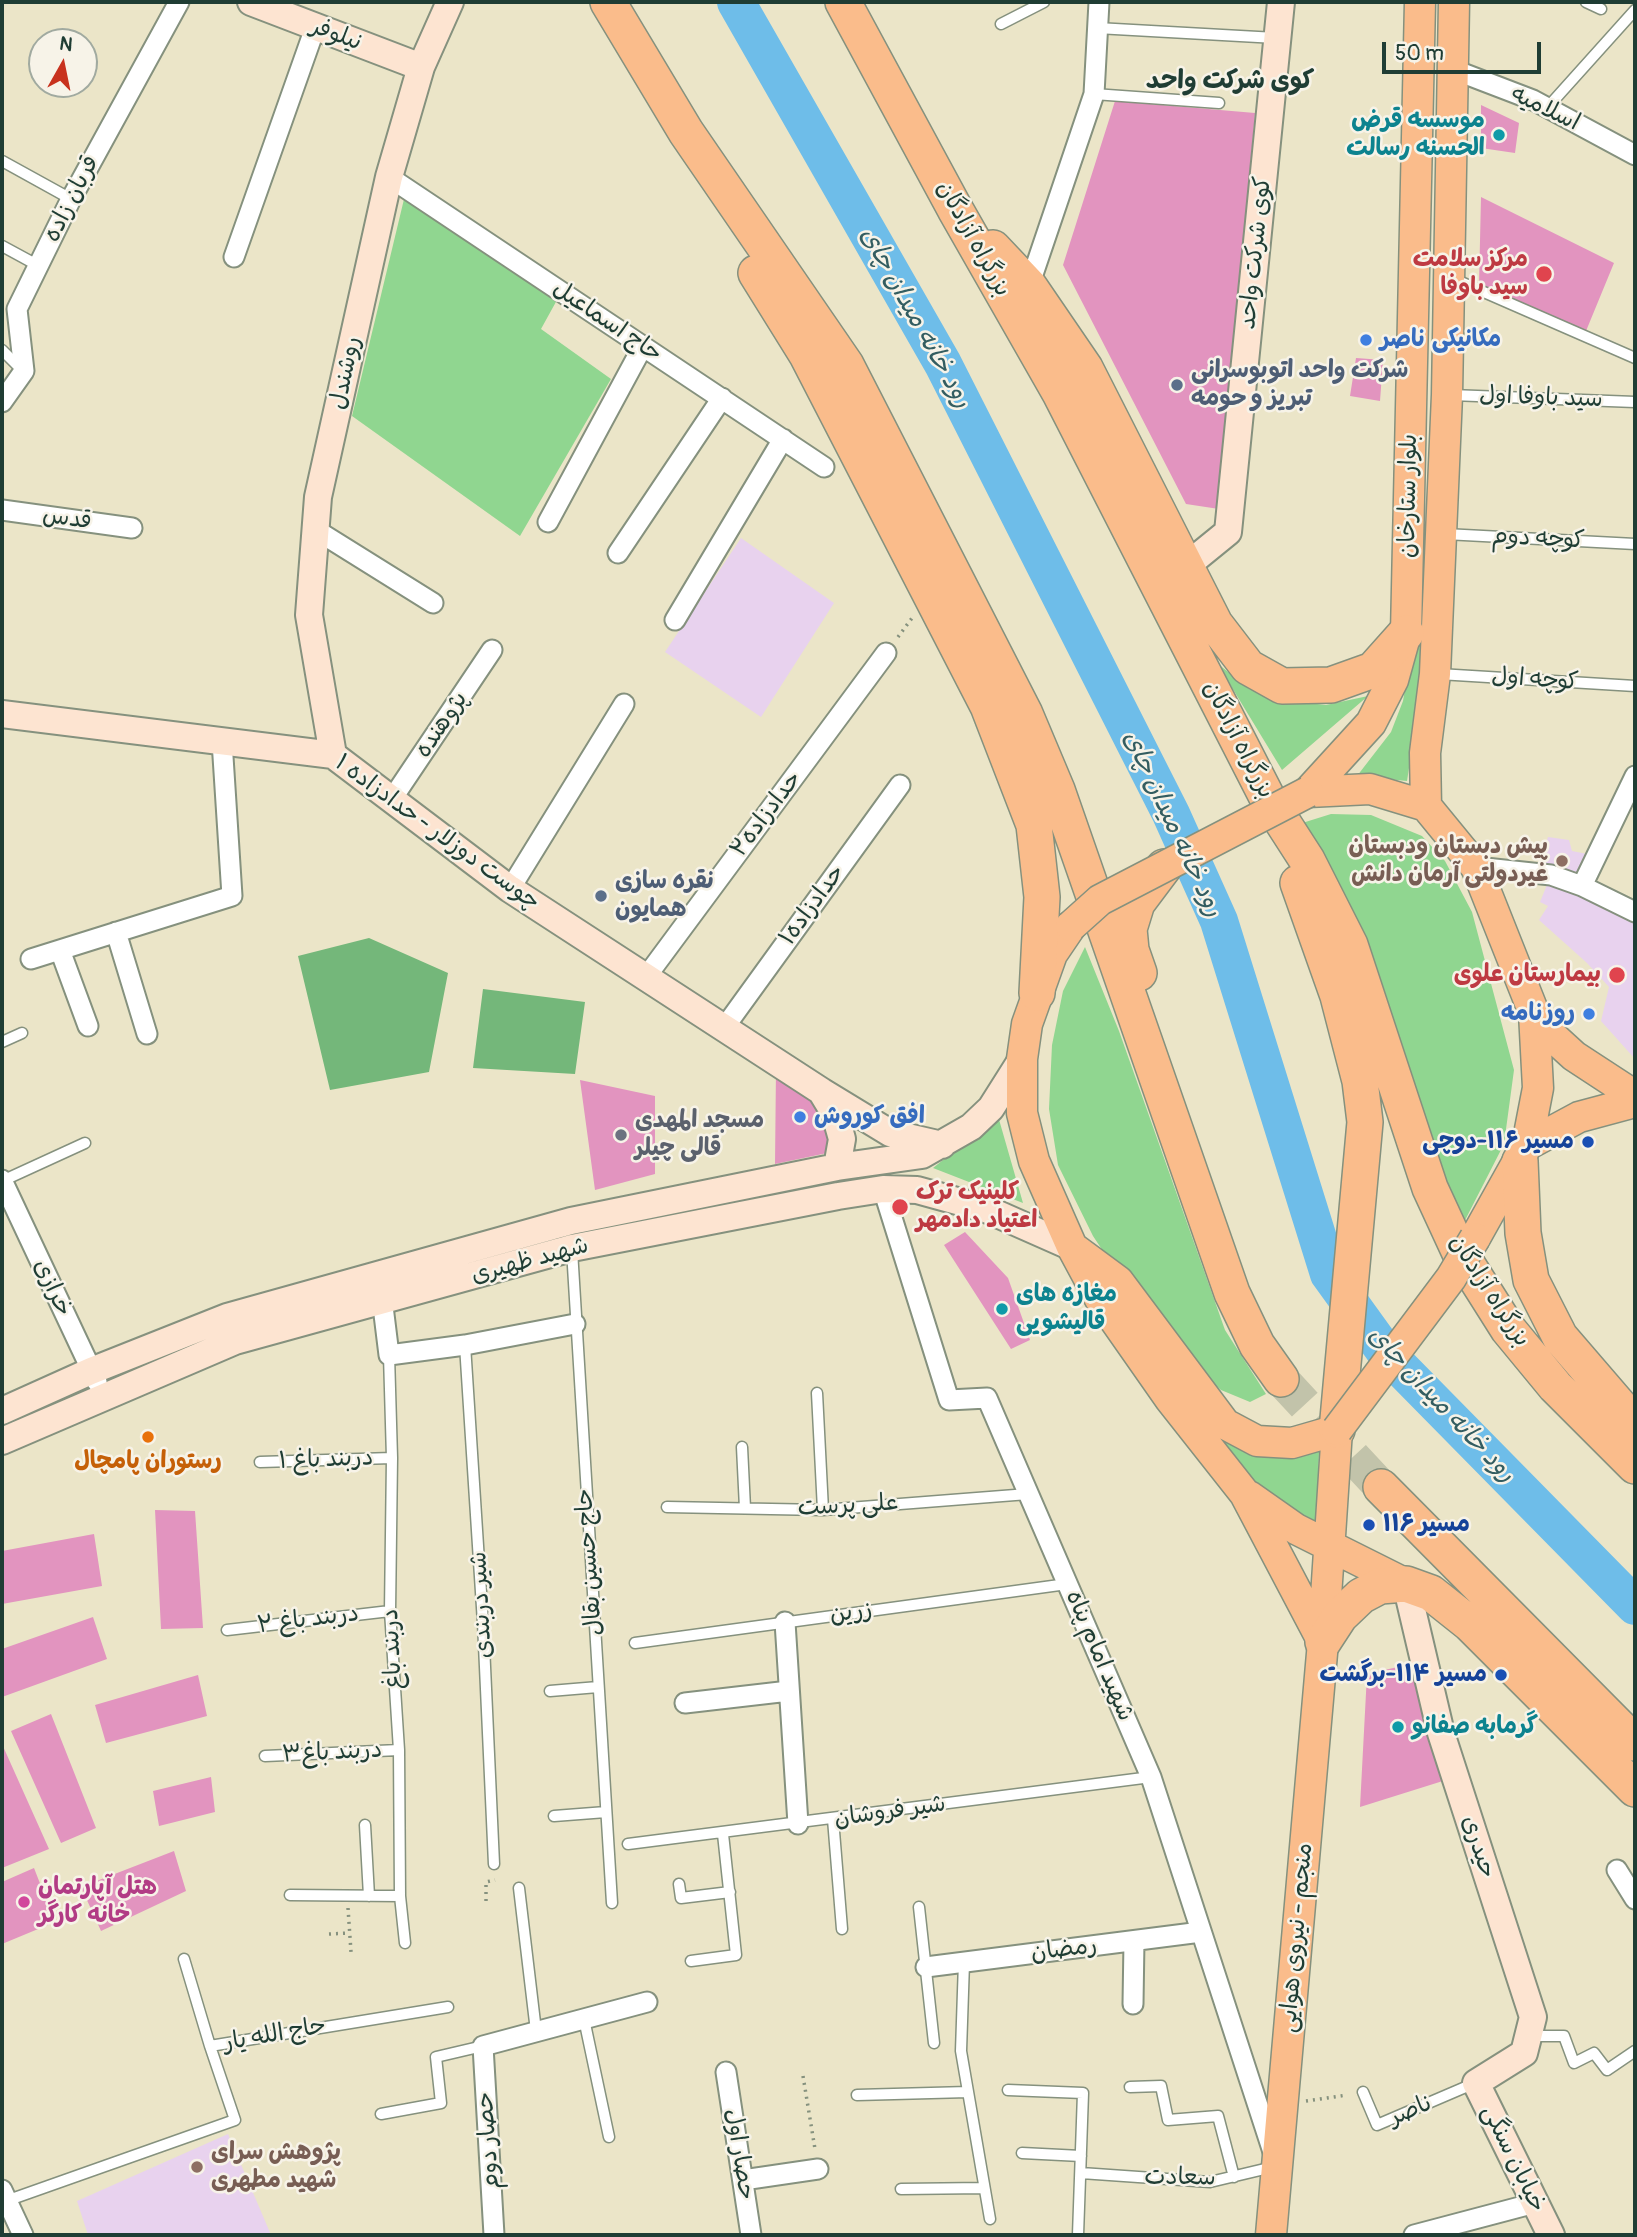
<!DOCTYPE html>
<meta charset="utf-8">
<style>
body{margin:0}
#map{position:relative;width:1637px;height:2237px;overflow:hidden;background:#ebe5c8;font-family:Pangolin,sans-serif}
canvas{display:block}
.frame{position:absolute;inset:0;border:4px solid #1f3d34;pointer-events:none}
.north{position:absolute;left:28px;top:28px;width:70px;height:70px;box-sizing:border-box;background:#f7f3e8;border:2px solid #a1aaa0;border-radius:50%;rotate:9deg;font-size:19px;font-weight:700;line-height:28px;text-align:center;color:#1f3d34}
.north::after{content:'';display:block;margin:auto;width:24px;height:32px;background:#c8321e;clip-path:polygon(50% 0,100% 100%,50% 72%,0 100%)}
.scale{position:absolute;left:1382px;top:42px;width:159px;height:32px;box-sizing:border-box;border:4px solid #1f3d34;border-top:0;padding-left:9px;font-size:21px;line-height:24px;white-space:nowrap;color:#1f3d34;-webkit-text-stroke:5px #f7f3e8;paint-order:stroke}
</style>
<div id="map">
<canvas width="1637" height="2237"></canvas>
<div class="frame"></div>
<div class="north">N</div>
<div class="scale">50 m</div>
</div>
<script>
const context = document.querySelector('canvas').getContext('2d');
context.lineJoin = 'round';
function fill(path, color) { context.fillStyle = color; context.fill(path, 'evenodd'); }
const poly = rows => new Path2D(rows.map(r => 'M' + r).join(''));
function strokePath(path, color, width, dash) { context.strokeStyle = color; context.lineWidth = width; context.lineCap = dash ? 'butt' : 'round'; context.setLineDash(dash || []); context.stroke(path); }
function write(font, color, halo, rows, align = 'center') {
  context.font = font + ' Pangolin,"Playpen Sans Arabic",sans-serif'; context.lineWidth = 5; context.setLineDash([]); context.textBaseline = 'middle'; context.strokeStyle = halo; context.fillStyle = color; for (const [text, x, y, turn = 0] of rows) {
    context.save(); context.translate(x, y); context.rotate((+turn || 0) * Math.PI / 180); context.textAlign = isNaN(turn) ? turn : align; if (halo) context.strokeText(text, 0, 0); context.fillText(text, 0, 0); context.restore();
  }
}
const built = poly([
 [741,538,834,603,761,717,665,652],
 [1548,837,1569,840,1572,851,1587,854,1576,878,1538,868],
 [1551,875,1635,917,1635,1059,1601,1021,1609,987,1587,963,1539,920,1548,906,1540,902],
 [228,2134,271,2235,88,2235,77,2201]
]);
const green = poly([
 [405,195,557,300,541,329,611,379,520,536,352,416],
 [1418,613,1426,613,1418,710,1407,781,1357,776,1391,732,1403,701],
 [1217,663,1249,689,1282,700,1326,705,1368,696,1282,770],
 [1331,814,1371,815,1422,836,1445,861,1472,912,1514,1070,1504,1144,1459,1232,1299,824],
 [1085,947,1119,1031,1225,1330,1266,1394,1250,1402,1221,1390,1160,1337,1093,1236,1058,1165,1049,1109,1052,1045,1063,991],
 [998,1116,1023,1203,933,1168],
 [1216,1431,1251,1447,1319,1452,1317,1523,1289,1511,1260,1489,1236,1463]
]);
const forest = poly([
 [369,938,448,973,429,1072,330,1090,298,956],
 [483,989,585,1002,575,1074,473,1068]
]);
const river = poly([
 [736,2,943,364,1171,814,1219,921,1329,1274,1386,1353,1635,1606]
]);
const building = poly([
 [1115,101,1255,113,1219,509,1186,504,1063,265],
 [1481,105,1519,123,1515,153,1481,148],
 [1481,197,1614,263,1586,331,1479,285],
 [1356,358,1383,360,1380,401,1350,396],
 [776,1069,816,1095,832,1152,775,1164],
 [580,1080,655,1096,655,1174,595,1190],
 [965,1232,1008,1278,1030,1340,1011,1349,944,1245],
 [155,1510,195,1511,203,1628,161,1629],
 [94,1534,102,1586,2,1604,2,1551],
 [93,1617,107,1659,2,1697,2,1649],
 [1415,1663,1446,1780,1360,1807,1367,1674],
 [198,1675,207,1716,106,1743,95,1705],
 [51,1714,96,1828,61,1843,11,1731],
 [2,1744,49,1849,2,1868],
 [211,1777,215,1812,159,1826,153,1791],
 [174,1851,186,1891,101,1931,81,1887],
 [34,1868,55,1922,2,1944,2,1882]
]);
const highwayTunnel = poly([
 [1281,1379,1381,1487]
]);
const path = poly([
 [898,637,912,618],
 [486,1901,486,1882,495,1880],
 [348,1908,351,1952],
 [329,1934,350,1933],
 [803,2076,815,2149],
 [1306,2101,1347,2095]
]);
const lane = poly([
 [1586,2,1601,9],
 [1001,24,1044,2],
 [1097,28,1276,38],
 [1094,94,1219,103],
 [1547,108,1635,10],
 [2,161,71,199],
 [2,246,39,266],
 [1454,279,1635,358],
 [2,350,21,369],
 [1451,395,1635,402],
 [1445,534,1635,544],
 [1439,674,1635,686],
 [2,1042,22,1033],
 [2,1181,85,1143],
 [572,1250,612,1903],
 [465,1345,483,1623,494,1864],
 [389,1355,392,1458,390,1611,399,1750,400,1896,405,1943],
 [817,1393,823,1510],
 [742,1447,745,1508],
 [260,1462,392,1458],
 [667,1507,823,1510,1028,1494],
 [227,1630,390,1611],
 [635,1643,1067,1584],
 [550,1691,598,1687],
 [265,1756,399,1750],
 [554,1816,606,1812],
 [833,1819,842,1929],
 [365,1825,369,1896],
 [628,1844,1151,1777],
 [679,1884,681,1898,730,1892],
 [519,1888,536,2031],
 [290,1895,400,1896],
 [919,1907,934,2043],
 [184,1959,210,2046],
 [691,1961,736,1955,723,1834],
 [964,1962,961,2051,990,2219],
 [584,2019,609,2137],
 [1528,2036,1564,2036,1574,2063,1594,2053,1607,2070,1635,2051],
 [1130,2087,1161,2086,1168,2120,1218,2116,1234,2177],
 [1008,2090,1083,2093,1078,2235],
 [1363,2092,1377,2125,1475,2083],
 [857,2095,968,2092],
 [381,2114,441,2103,436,2057,483,2046],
 [1022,2153,1081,2156],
 [1081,2173,1210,2182,1273,2167],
 [901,2189,984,2188],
 [6,2201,235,2120,210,2046,448,2007]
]);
const street = poly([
 [1452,69,1533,100,1635,155],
 [389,177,824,467],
 [234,257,315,28],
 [1029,286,1094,94,1099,2],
 [2,402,24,371,17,309,71,199,179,2],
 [2,510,132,528],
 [548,522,643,346],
 [316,530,433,603],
 [618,553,722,398],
 [675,620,783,439],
 [392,799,492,650],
 [1476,867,1551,875,1582,886,1635,912],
 [1582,886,1635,776],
 [510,889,624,704],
 [116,932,147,1034],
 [60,950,88,1026],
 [31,959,232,896,222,741],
 [646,977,886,653],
 [724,1028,900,785],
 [2,1180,97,1382],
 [883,1189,949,1400,987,1398,1151,1777,1274,2155],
 [381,1290,389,1355,465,1345,575,1324],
 [785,1622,798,1824],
 [685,1703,789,1691],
 [1617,1870,1635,1899],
 [926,1967,1201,1932],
 [1133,2004,1134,1941],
 [726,2072,751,2235],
 [743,2180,818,2169],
 [2,2190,23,2235],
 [494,2235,483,2046,647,2002],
 [1414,2235,1535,2203]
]);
const secondary = poly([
 [251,2,421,67],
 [1185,567,1228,532,1281,2],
 [2,714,333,755,510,889,821,1091],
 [333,755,309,615,318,497,389,177,421,67,450,2],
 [837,1167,842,1139,835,1114,821,1091,890,1133,942,1145],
 [2,1411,91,1371,227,1317,571,1221,837,1167,922,1155,971,1127,991,1108,1022,1059],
 [2,1441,235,1341,572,1248,838,1196,883,1189,917,1190,986,1209,1072,1247],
 [1406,1584,1441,1733,1533,2017,1524,2053,1476,2083,1551,2235]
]);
const primary = poly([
 [1308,792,1371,723,1393,680,1406,633,1420,2],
 [1308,792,1370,789,1426,806,1476,867,1534,1013,1538,1088,1527,1145,1475,1238],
 [1426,806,1425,753,1435,674,1447,395,1454,2],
 [1071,926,1052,954,1027,1024,1022,1059,1022,1113,1034,1161,1072,1247,1118,1281,1225,1424,1257,1441,1292,1443,1337,1430,1323,1642,1245,1494,1170,1399,1100,1299,1072,1247],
 [1534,1013,1551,1035,1574,1056,1635,1096],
 [1527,1145,1579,1117,1635,1102],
 [1249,1496,1296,1529,1406,1584],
 [1271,2235,1323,1642]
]);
const highway = poly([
 [608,2,686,132,846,365,1025,714,1057,790,1232,1293,1257,1345,1281,1379],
 [843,2,955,209,1060,393,1269,801,1307,860,1350,945,1430,1188,1460,1253,1508,1329,1555,1386,1635,1466],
 [993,248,1029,286,1085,368,1215,624,1248,667,1282,686,1331,685,1373,670,1406,633],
 [756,273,807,355,988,706,1034,825,1042,897,1037,993],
 [1298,883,1338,996,1360,1081,1365,1122,1337,1430],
 [1139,973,1131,950,1129,929,1137,903,1164,867],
 [1520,1161,1523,1233,1531,1280,1560,1337,1635,1424],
 [1381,1487,1635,1743],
 [1323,1642,1340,1616,1361,1596,1380,1586,1406,1584,1431,1593,1470,1624,1635,1789]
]);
const primaryBridge = poly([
 [1071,926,1100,900,1308,792],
 [1337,1430,1451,1278,1475,1238]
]);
const markers = [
 [1499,135,7,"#0f9aa8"],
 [1544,274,9,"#e0444e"],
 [1366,340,7,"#3f7fe0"],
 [1177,385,7,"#5c6f8a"],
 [1562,861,7,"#8d6e63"],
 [601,896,7,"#5c6f8a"],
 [1617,975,9,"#e0444e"],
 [1589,1014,7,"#3f7fe0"],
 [800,1117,7,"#3f7fe0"],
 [621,1135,7,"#6b7280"],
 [1588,1142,7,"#1a4fb4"],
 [900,1207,9,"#e0444e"],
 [1002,1309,7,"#0f9aa8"],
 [148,1437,7,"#e8710a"],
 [1369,1525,7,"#1a4fb4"],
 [1501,1675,7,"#1a4fb4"],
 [1398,1727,7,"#0f9aa8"],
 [24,1902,7,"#d1479c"],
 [197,2167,7,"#8d6e63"]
];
const streetNames = [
 ["نیلوفر",336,35,21],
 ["اسلامیه",1545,109,26],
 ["قربان زاده",72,199,-63],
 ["بزرگراه آزادگان",973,239,61],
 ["کوی شرکت واحد",1256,253,-84],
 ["حاج اسماعیل",607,322,34],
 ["روشندل",346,373,-78],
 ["سید باوفا اول",1541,398,2],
 ["بلوار ستارخان",1409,496,-89],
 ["قدس",67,519,8],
 ["کوچه دوم",1538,539,3],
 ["کوچه اول",1535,680,4],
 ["پژوهنده",442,725,-56],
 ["بزرگراه آزادگان",1238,740,63],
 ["حدادزاده۲",766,815,-53],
 ["چوست دوزلار - حدادزاده ۱",437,833,36],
 ["حدادزاده۱",812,906,-54],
 ["شهید ظهیری",530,1261,-15],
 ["خرازی",52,1288,65],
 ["بزرگراه آزادگان",1489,1291,57],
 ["دربند باغ ۱",326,1460,-2],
 ["علی پرست",848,1506,-3],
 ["حاج حسین بقال",590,1562,-94],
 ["شیر دربندی",482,1605,-93],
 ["زرین",851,1613,-8],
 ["دربند باغ ۲",308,1620,-7],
 ["دربند باغ",393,1649,-93],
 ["شهید امام پناه",1099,1656,67],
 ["دربند باغ۳",332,1753,-3],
 ["شیر فروشان",890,1812,-8],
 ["حیدری",1478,1847,72],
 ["منجم - نیروی هوایی",1297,1938,-85],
 ["رمضان",1064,1950,-7],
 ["حاج الله یار",275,2035,-10],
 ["ناصر",1411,2111,-23],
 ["حصار دوم",489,2141,-94],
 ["حصار اول",739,2154,81],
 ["خیابان سنگی",1513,2159,64],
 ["سعادت",1180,2178,1]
];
const cultureNames = [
 ["موسسه قرض",1485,121,"right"],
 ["الحسنه رسالت",1485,149,"right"],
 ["مغازه های",1016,1295],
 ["قالیشویی",1016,1323],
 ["گرمابه صفانو",1412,1727]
];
const healthNames = [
 ["مرکز سلامت",1528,260],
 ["سید باوفا",1528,288],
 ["بیمارستان علوی",1601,975],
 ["کلینیک ترک",916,1193,"left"],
 ["اعتیاد دادمهر",916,1221,"left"]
];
const shopNames = [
 ["مکانیکی ناصر",1380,340],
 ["روزنامه",1575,1014,"right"],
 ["افق کوروش",814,1117]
];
const serviceNames = [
 ["شرکت واحد اتوبوسرانی",1191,371],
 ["تبریز و حومه",1191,399],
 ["نقره سازی",615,882],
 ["همایون",615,910]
];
const educationNames = [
 ["پیش دبستان ودبستان",1548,847],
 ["غیردولتی آرمان دانش",1548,875],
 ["پژوهش سرای",211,2153,"left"],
 ["شهید مطهری",211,2181,"left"]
];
const worshipNames = [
 ["مسجد المهدی",635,1121],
 ["قالی چیلر",635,1149]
];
const transitNames = [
 ["مسیر ۱۱۶-دوچی",1574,1142],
 ["مسیر ۱۱۶",1383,1525,"left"],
 ["مسیر ۱۱۴-برگشت",1487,1675]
];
const foodNames = [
 ["رستوران پامچال",148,1462]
];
const hotelNames = [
 ["هتل آپارتمان",38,1888],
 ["خانه کارگر",38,1916]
];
const neighbourhoodNames = [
 ["کوی شرکت واحد",1230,81]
];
const waterNames = [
 ["رود خانه میدان چای",915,318,61],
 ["رود خانه میدان چای",1172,824,65],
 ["رود خانه میدان چای",1441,1405,47]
];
fill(built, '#e8d2ee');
fill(green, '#90d690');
fill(forest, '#74b77a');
strokePath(river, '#6ebde9', 38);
fill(building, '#e294bf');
strokePath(highwayTunnel, '#c2c3aa', 35, [35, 18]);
strokePath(lane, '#85917e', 13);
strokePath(street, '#85917e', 23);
strokePath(secondary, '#85917e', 30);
strokePath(primary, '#85917e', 33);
strokePath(highway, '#85917e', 38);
strokePath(path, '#85917e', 3.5, [2, 5]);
strokePath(lane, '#fff', 10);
strokePath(street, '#fff', 19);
strokePath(secondary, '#fde4d1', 26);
strokePath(primary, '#fabc8b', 30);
strokePath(highway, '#fabc8b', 35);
strokePath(primaryBridge, '#85917e', 33, []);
strokePath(primaryBridge, '#fabc8b', 30);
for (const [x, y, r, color] of markers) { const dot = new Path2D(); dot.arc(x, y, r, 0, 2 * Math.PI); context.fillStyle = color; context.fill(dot); strokePath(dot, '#f7f3e8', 2.5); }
write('24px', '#1f3d34', '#f7f3e8', streetNames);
write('bold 24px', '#0d838f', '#f7f3e8', cultureNames, 'left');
write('bold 24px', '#be3a42', '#f7f3e8', healthNames, 'right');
write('bold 24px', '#366cbe', '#f7f3e8', shopNames, 'left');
write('bold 24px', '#4e5e75', '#f7f3e8', serviceNames, 'left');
write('bold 24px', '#785e54', '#f7f3e8', educationNames, 'right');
write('bold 24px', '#5b616d', '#f7f3e8', worshipNames, 'left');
write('bold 24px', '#164399', '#f7f3e8', transitNames, 'right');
write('bold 24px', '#c56008', '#f7f3e8', foodNames);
write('bold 24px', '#b23c85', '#f7f3e8', hotelNames, 'left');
write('bold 26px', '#1f3d34', '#f7f3e8', neighbourhoodNames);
write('italic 26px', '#335d61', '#f7f3e8', waterNames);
</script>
